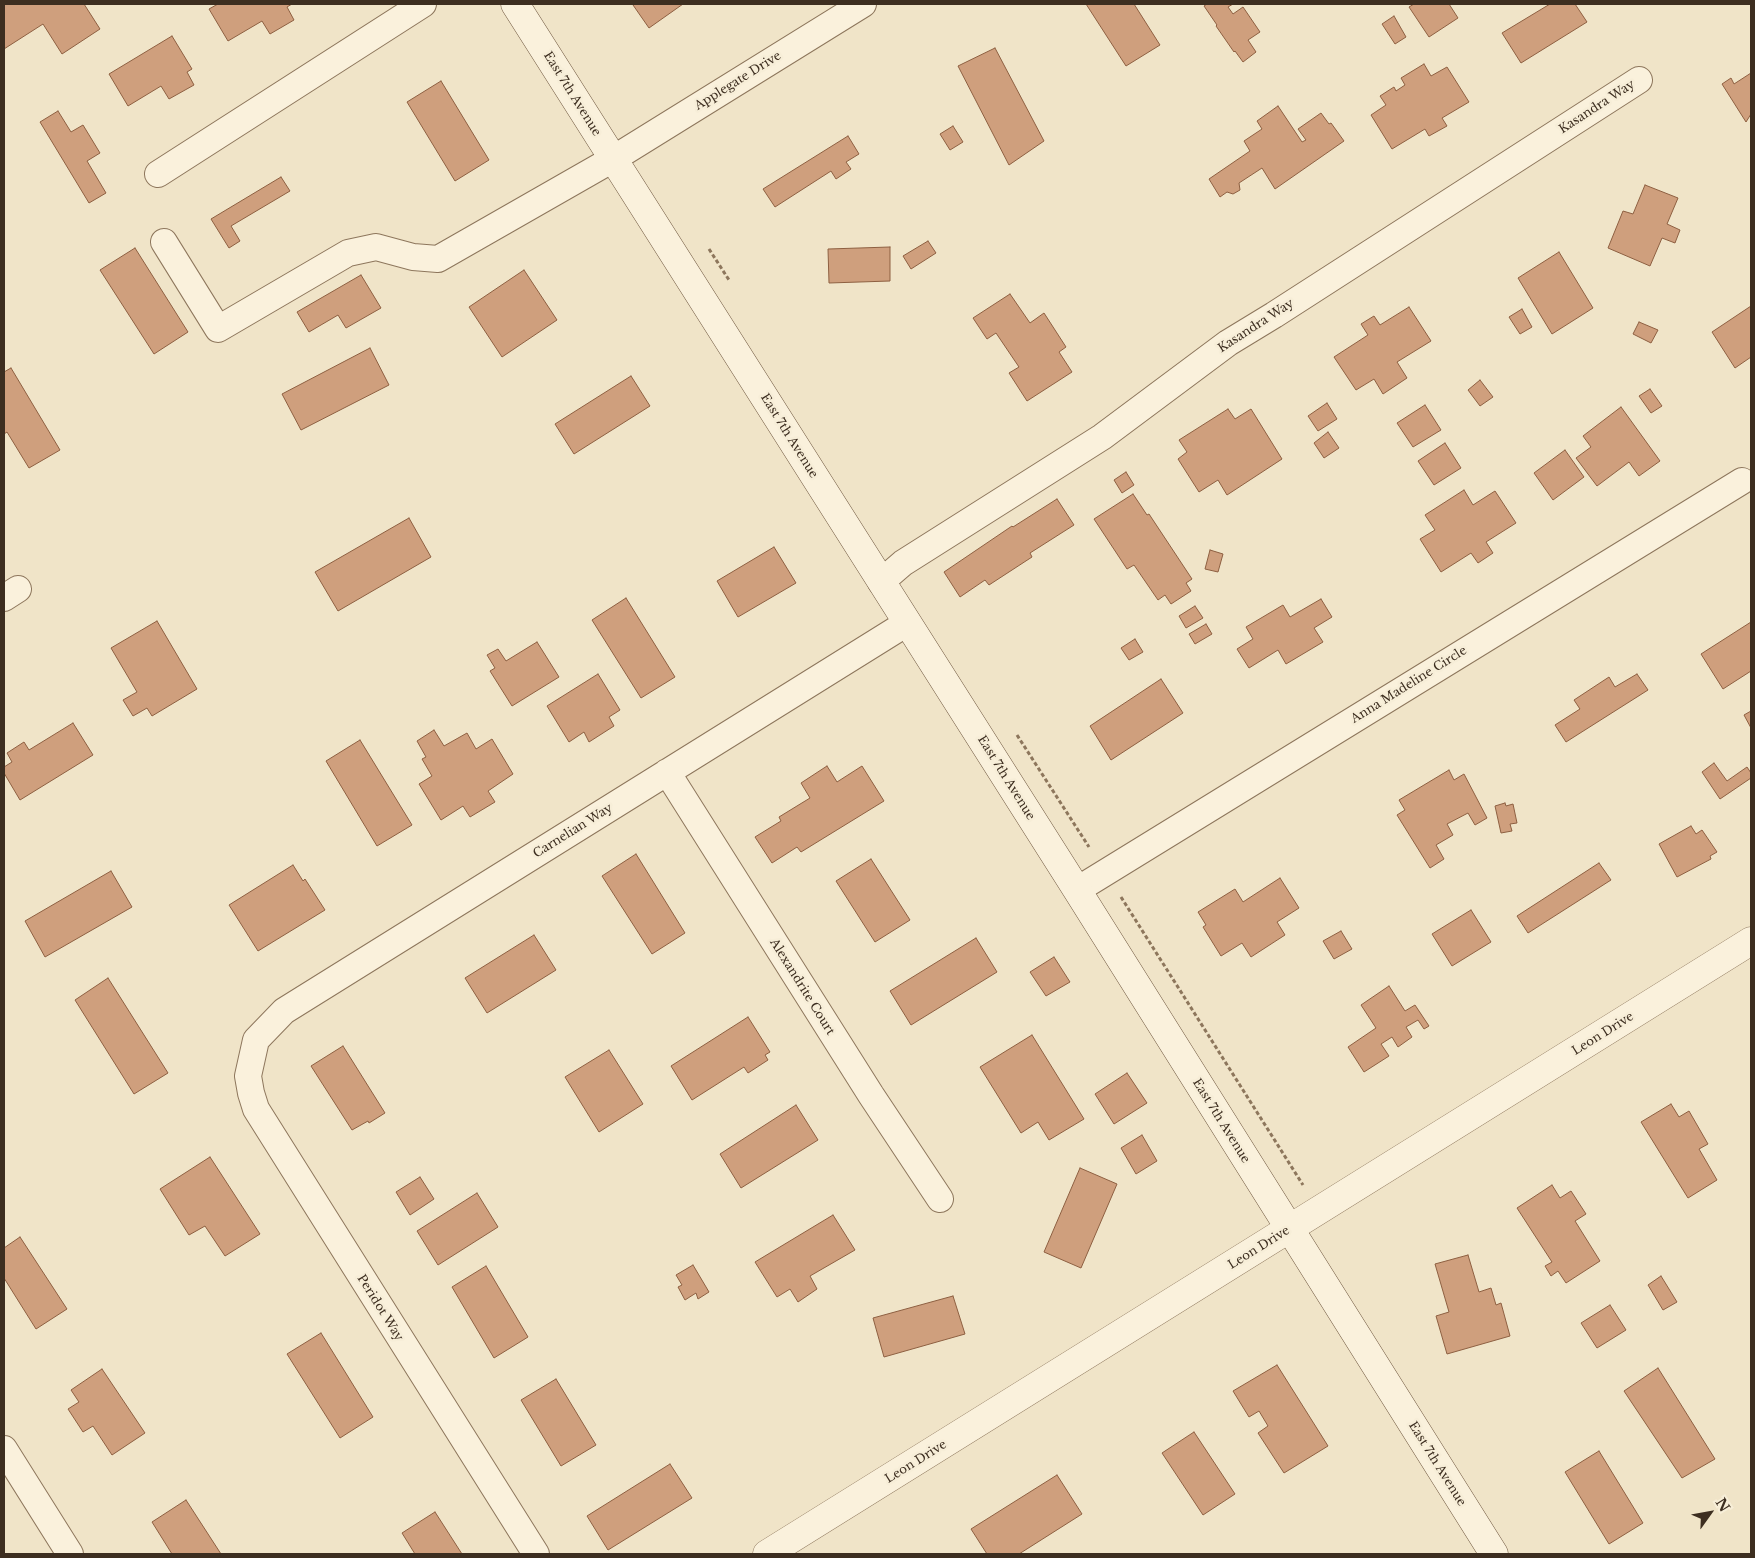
<!DOCTYPE html>
<style>
body{margin:0}
#map{position:relative;width:1755px;height:1558px;overflow:hidden;background:#f0e4c8;font-family:"Libre Baskerville",serif}
canvas{display:block}
.frame{position:absolute;inset:0;border:5px solid #3d2e20;pointer-events:none}
.north{position:absolute;left:1685px;top:1488px;width:50px;height:50px;-webkit-text-stroke:4px #f7eed8;paint-order:stroke;rotate:58deg;font-size:14px;font-weight:700;line-height:20px;text-align:center;color:#3d2e20}
.north::after{content:'';display:block;margin:auto;width:18px;height:22px;background:#3d2e20;clip-path:polygon(50% 0,100% 100%,50% 72%,0 100%)}
</style>
<div id="map">
<canvas width="1755" height="1558"></canvas>
<div class="frame"></div>
<div class="north">N</div>
</div>
<script>
const context = document.querySelector('canvas').getContext('2d');
context.lineJoin = 'round';
function fill(path, color) { context.fillStyle = color; context.fill(path, 'evenodd'); }
const poly = rows => new Path2D(rows.map(r => 'M' + r).join(''));
function strokePath(path, color, width, dash) { context.strokeStyle = color; context.lineWidth = width; context.lineCap = dash ? 'butt' : 'round'; context.setLineDash(dash || []); context.stroke(path); }
function write(font, color, halo, rows, align = 'center') {
  context.font = font + ' "Libre Baskerville",serif'; context.lineWidth = 5; context.setLineDash([]); context.textBaseline = 'middle'; context.strokeStyle = halo; context.fillStyle = color; for (const [text, x, y, turn = 0] of rows) {
    context.save(); context.translate(x, y); context.rotate((+turn || 0) * Math.PI / 180); context.textAlign = isNaN(turn) ? turn : align; if (halo) context.strokeText(text, 0, 0); context.fillText(text, 0, 0); context.restore();
  }
}
const building = poly([
 [4,4,84,4,100,29,62,54,43,24,4,49,4,4],
 [218,4,292,4,287,7,294,20,270,34,262,21,228,41,209,9,218,4],
 [635,4,683,4,649,28,633,5,635,4],
 [1086,4,1134,4,1160,45,1126,66,1086,4],
 [1207,4,1233,4,1228,7,1233,14,1243,7,1260,32,1248,40,1256,52,1243,62,1235,51,1234,52,1216,26,1217,25,1204,6,1207,4],
 [1414,4,1449,4,1458,18,1429,37,1409,7,1414,4],
 [1550,4,1575,4,1587,22,1521,63,1502,33,1550,4],
 [1394,16,1406,37,1395,44,1382,24,1394,16],
 [172,36,192,69,187,72,194,85,169,99,161,86,128,106,109,74,172,36],
 [995,48,1044,141,1009,165,958,66,995,48],
 [1424,64,1431,76,1447,67,1469,102,1442,118,1447,126,1429,136,1425,129,1392,149,1371,115,1386,105,1380,96,1394,87,1396,91,1405,85,1401,78,1424,64],
 [1751,73,1751,116,1751,114,1746,122,1722,84,1731,78,1734,84,1751,73],
 [441,81,489,160,455,181,407,102,441,81],
 [1278,106,1302,142,1306,140,1298,129,1321,113,1329,124,1331,123,1344,141,1275,189,1262,168,1239,183,1240,190,1233,194,1227,192,1220,197,1209,179,1250,151,1244,141,1262,129,1257,121,1278,106],
 [58,111,71,132,83,125,100,153,87,161,106,193,89,203,40,122,58,111],
 [953,126,963,142,950,150,940,134,953,126],
 [848,136,859,154,846,162,851,169,836,179,831,171,775,207,763,189,848,136],
 [281,177,290,191,231,226,240,241,229,248,211,219,281,177],
 [1645,185,1678,198,1667,224,1680,230,1675,243,1662,238,1650,266,1608,248,1623,211,1633,214,1645,185],
 [928,241,936,253,911,269,903,256,928,241],
 [890,247,890,281,829,283,828,249,890,247],
 [135,248,188,332,154,354,100,270,135,248],
 [1559,252,1593,308,1552,334,1518,278,1559,252],
 [524,270,557,320,502,357,469,307,524,270],
 [361,275,381,308,346,328,338,315,309,332,297,312,361,275],
 [1010,294,1030,323,1044,313,1066,347,1059,352,1072,372,1027,401,1009,373,1019,367,996,333,987,339,973,318,1010,294],
 [1751,306,1751,357,1735,368,1712,332,1751,306],
 [1409,307,1431,341,1397,362,1407,378,1383,394,1374,379,1356,390,1334,357,1368,335,1361,324,1374,316,1380,325,1409,307],
 [1522,309,1532,327,1520,334,1509,317,1522,309],
 [1639,322,1658,330,1651,343,1633,334,1639,322],
 [370,348,389,385,301,430,282,394,370,348],
 [11,368,60,450,29,468,7,432,4,434,4,372,11,368],
 [631,376,650,406,574,454,555,424,631,376],
 [1480,380,1493,397,1480,406,1468,390,1480,380],
 [1650,389,1662,406,1651,413,1639,396,1650,389],
 [1327,403,1337,419,1318,431,1308,416,1327,403],
 [1425,405,1441,430,1413,447,1397,423,1425,405],
 [1621,407,1660,461,1639,476,1629,462,1597,486,1576,458,1591,447,1583,436,1621,407],
 [1228,409,1235,419,1251,409,1282,459,1227,495,1218,480,1199,492,1178,459,1187,452,1179,440,1228,409],
 [1328,432,1339,448,1324,458,1314,443,1328,432],
 [1445,443,1461,468,1434,485,1418,461,1445,443],
 [1565,450,1584,477,1553,500,1534,473,1565,450],
 [1126,472,1134,485,1122,493,1114,480,1126,472],
 [1464,490,1473,505,1495,491,1516,523,1486,542,1493,553,1478,563,1471,553,1441,572,1420,539,1435,530,1425,515,1464,490],
 [1133,494,1147,515,1149,514,1192,579,1186,583,1191,591,1171,604,1165,595,1158,600,1134,565,1127,569,1094,519,1133,494],
 [1057,499,1074,525,1030,553,1032,557,989,585,985,580,960,597,944,572,1012,526,1013,527,1057,499],
 [409,518,431,557,338,611,315,572,409,518],
 [774,547,796,583,738,617,717,581,774,547],
 [1210,550,1223,554,1218,572,1205,569,1210,550],
 [626,598,675,677,641,698,592,620,626,598],
 [1321,599,1332,617,1314,628,1323,642,1286,664,1278,650,1249,668,1237,649,1253,639,1246,627,1283,605,1290,617,1321,599],
 [1195,606,1203,618,1186,628,1179,616,1195,606],
 [157,621,197,689,152,716,147,708,133,716,123,700,137,692,111,648,157,621],
 [1751,622,1751,671,1723,689,1701,654,1751,622],
 [1206,624,1212,634,1195,644,1189,634,1206,624],
 [1135,639,1143,652,1129,660,1121,648,1135,639],
 [537,642,559,677,512,706,490,671,495,668,487,655,498,649,506,661,537,642],
 [598,674,620,710,609,717,614,726,589,742,584,732,569,742,547,706,598,674],
 [1637,674,1648,690,1566,742,1555,725,1580,709,1574,700,1609,677,1615,687,1637,674],
 [1161,679,1183,713,1111,760,1090,726,1161,679],
 [1751,711,1751,728,1744,715,1751,711],
 [73,723,93,755,20,800,4,773,4,767,12,762,7,753,24,742,29,750,73,723],
 [434,730,444,746,467,733,476,749,492,739,513,774,488,791,495,802,470,817,463,806,441,820,419,784,432,776,422,759,426,757,417,741,434,730],
 [360,740,412,825,377,846,326,761,360,740],
 [1714,763,1727,781,1747,767,1751,773,1751,778,1720,799,1702,772,1714,763],
 [827,766,837,782,862,766,884,801,801,852,797,847,772,863,755,837,781,821,779,817,810,798,801,783,827,766],
 [1449,770,1454,780,1464,774,1487,818,1475,825,1468,813,1447,824,1453,835,1436,845,1444,859,1430,868,1397,815,1405,810,1399,800,1449,770],
 [1505,803,1506,806,1513,804,1517,823,1510,824,1512,831,1501,833,1495,806,1505,803],
 [1691,826,1696,834,1702,830,1717,852,1710,856,1711,859,1677,877,1659,844,1691,826],
 [636,854,685,933,652,954,602,876,636,854],
 [871,859,910,920,875,942,836,881,871,859],
 [1599,863,1611,880,1528,933,1517,916,1599,863],
 [293,865,303,881,305,879,325,910,258,951,229,905,293,865],
 [111,871,132,907,45,957,25,921,111,871],
 [1280,878,1299,908,1277,922,1285,935,1251,957,1242,943,1221,956,1203,927,1206,925,1198,912,1235,889,1243,902,1280,878],
 [1471,910,1491,942,1452,966,1432,934,1471,910],
 [1341,931,1352,949,1334,959,1323,941,1341,931],
 [534,935,556,970,487,1013,465,978,534,935],
 [976,938,997,972,911,1025,890,991,976,938],
 [1054,957,1070,982,1046,996,1030,972,1054,957],
 [108,978,168,1073,134,1094,75,1000,108,978],
 [1389,986,1405,1011,1415,1005,1429,1026,1424,1029,1418,1020,1406,1027,1412,1037,1398,1047,1392,1037,1381,1044,1389,1056,1364,1072,1348,1047,1376,1028,1361,1005,1389,986],
 [748,1017,770,1052,765,1055,768,1060,748,1073,744,1067,692,1100,671,1066,748,1017],
 [1032,1035,1084,1119,1049,1140,1038,1122,1021,1133,980,1067,1032,1035],
 [343,1046,385,1113,369,1123,368,1121,352,1130,311,1066,343,1046],
 [609,1050,643,1104,599,1132,565,1077,609,1050],
 [1127,1073,1147,1103,1114,1124,1095,1094,1127,1073],
 [1671,1104,1679,1117,1689,1111,1708,1144,1699,1149,1717,1180,1688,1198,1641,1122,1671,1104],
 [796,1105,818,1140,741,1188,720,1154,796,1105],
 [1142,1135,1157,1161,1136,1174,1121,1148,1142,1135],
 [210,1157,260,1234,225,1256,205,1226,189,1235,160,1189,210,1157],
 [1080,1168,1117,1184,1081,1268,1044,1252,1080,1168],
 [420,1177,434,1199,410,1215,396,1192,420,1177],
 [1552,1185,1560,1198,1571,1191,1586,1214,1575,1221,1600,1261,1566,1283,1558,1271,1551,1276,1545,1266,1552,1262,1517,1208,1552,1185],
 [477,1193,498,1227,438,1265,417,1231,477,1193],
 [833,1215,855,1250,810,1276,817,1289,798,1302,790,1289,777,1297,755,1262,833,1215],
 [20,1237,67,1309,36,1329,4,1278,4,1248,20,1237],
 [1468,1255,1479,1292,1491,1288,1496,1305,1501,1303,1510,1336,1447,1354,1436,1316,1449,1312,1435,1264,1468,1255],
 [693,1265,709,1292,698,1299,696,1293,685,1300,678,1287,682,1285,676,1275,693,1265],
 [486,1266,528,1337,494,1358,452,1287,486,1266],
 [1661,1276,1677,1302,1663,1310,1648,1285,1661,1276],
 [953,1296,965,1334,884,1357,873,1318,953,1296],
 [1610,1305,1626,1330,1597,1348,1581,1323,1610,1305],
 [321,1333,373,1417,340,1438,287,1354,321,1333],
 [1277,1365,1328,1446,1284,1473,1258,1433,1268,1426,1259,1411,1249,1417,1233,1391,1277,1365],
 [1658,1368,1715,1459,1682,1478,1624,1391,1658,1368],
 [102,1369,145,1433,112,1455,93,1426,83,1432,68,1409,79,1402,71,1390,102,1369],
 [556,1379,596,1445,561,1466,521,1400,556,1379],
 [1194,1432,1235,1494,1203,1515,1162,1453,1194,1432],
 [1599,1451,1643,1523,1609,1544,1565,1472,1599,1451],
 [670,1464,692,1498,608,1550,587,1516,670,1464],
 [1057,1475,1082,1514,1019,1554,987,1554,971,1529,1057,1475],
 [186,1500,221,1554,172,1554,152,1522,186,1500],
 [435,1512,462,1554,415,1554,402,1533,435,1512]
]);
const path = poly([
 [709,249,729,280],
 [1017,735,1089,847],
 [1121,897,1303,1185]
]);
const minor = poly([
 [158,174,423,4],
 [164,242,218,329,348,253,376,247,413,257,438,259,613,159,863,4],
 [881,582,903,563,1102,437,1228,343,1274,315,1639,80],
 [4,598,18,589],
 [667,772,871,1095,940,1199],
 [1077,890,1742,481],
 [4,1449,70,1554],
 [536,1554,256,1109,251,1093,248,1076,256,1040,284,1011,907,623]
]);
const tertiary = poly([
 [767,1554,1751,941]
]);
const secondary = poly([
 [515,4,1077,890,1494,1554]
]);
const streetNames = [
 ["Applegate Drive",738,81,-32],
 ["East 7th Avenue",572,94,58],
 ["Kasandra Way",1597,107,-33],
 ["Kasandra Way",1256,326,-33],
 ["East 7th Avenue",789,436,58],
 ["Anna Madeline Circle",1409,685,-32],
 ["East 7th Avenue",1006,778,58],
 ["Carnelian Way",573,831,-32],
 ["Alexandrite Court",802,987,58],
 ["Leon Drive",1603,1034,-32],
 ["East 7th Avenue",1221,1121,58],
 ["Leon Drive",1259,1248,-32],
 ["Peridot Way",380,1308,58],
 ["Leon Drive",916,1462,-32],
 ["East 7th Avenue",1437,1464,58]
];
fill(building, '#cf9f7d');
strokePath(building, '#8d5f41', 1);
strokePath(minor, '#8d765c', 28);
strokePath(tertiary, '#8d765c', 29);
strokePath(secondary, '#6f573f', 29);
strokePath(path, '#8d765c', 3, [4, 2.5]);
strokePath(minor, '#faf1dc', 26);
strokePath(tertiary, '#faf1dc', 28);
strokePath(secondary, '#faf1dc', 28);
write('12px', '#3d2e20', '#f7eed8', streetNames);
</script>
